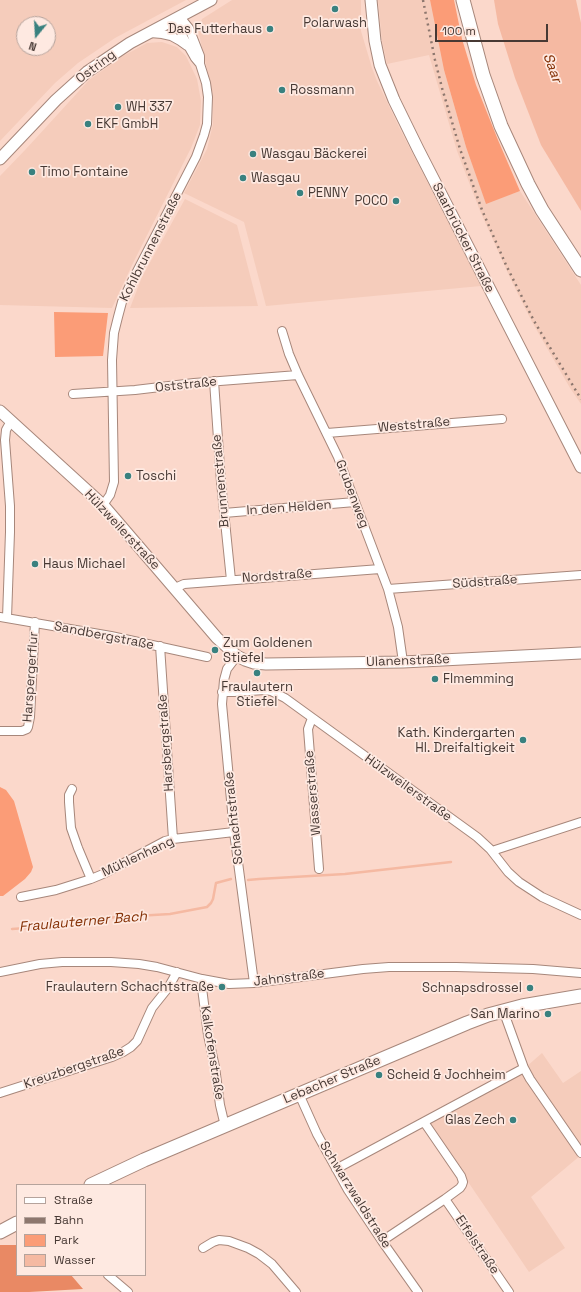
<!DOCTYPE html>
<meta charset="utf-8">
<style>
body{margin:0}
#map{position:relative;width:581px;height:1292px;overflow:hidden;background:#fbd8cb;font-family:"Space Grotesk",sans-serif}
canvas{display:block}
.legend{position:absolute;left:16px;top:1184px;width:130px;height:92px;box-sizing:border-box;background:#fee9e1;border:1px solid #b5a39c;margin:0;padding:5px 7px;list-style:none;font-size:12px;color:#473934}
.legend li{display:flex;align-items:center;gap:8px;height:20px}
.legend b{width:20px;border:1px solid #b5a39c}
.north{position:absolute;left:16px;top:16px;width:40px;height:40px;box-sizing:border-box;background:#fee9e1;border:1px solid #b5a39c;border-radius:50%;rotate:198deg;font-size:11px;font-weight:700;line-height:16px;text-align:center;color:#473934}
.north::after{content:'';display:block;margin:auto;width:14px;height:18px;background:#39817f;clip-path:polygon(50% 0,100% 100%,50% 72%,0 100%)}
.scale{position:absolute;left:435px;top:24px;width:113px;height:18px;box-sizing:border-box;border:2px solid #473934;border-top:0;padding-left:5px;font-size:12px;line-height:14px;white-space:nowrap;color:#473934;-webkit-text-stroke:3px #fee9e1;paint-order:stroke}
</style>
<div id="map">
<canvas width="581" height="1292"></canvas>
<ul class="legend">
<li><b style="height:5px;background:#fff"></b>Straße</li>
<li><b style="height:5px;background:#8d776e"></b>Bahn</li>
<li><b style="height:11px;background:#fb9c77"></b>Park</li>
<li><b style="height:11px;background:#f5b9a2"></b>Wasser</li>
</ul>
<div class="north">N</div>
<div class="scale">100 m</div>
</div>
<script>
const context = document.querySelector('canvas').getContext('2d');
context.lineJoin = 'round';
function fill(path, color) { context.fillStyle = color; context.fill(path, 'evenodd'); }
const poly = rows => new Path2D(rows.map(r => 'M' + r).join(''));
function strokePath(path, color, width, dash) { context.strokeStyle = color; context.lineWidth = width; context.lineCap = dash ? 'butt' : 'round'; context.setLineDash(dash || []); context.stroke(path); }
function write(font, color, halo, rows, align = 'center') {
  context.font = font + ' "Space Grotesk",sans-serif'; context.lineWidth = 3.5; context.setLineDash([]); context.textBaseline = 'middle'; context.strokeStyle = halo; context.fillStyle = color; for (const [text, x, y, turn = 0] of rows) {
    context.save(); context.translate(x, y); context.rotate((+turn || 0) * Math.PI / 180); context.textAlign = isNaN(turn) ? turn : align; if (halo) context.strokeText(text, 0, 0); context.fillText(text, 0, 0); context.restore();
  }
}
const built = poly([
 [0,0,186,0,115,38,78,63,55,83,0,141],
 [24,24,48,24,48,48,24,48],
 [232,0,361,0,361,31,372,68,377,81,400,129,481,286,266,306,244,222,184,193,207,149,213,124,213,95,198,30,202,19],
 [378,0,430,0,444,70,466,147,486,203,520,191,581,285,581,404,570,388,532,322,511,280,480,211,457,151,429,55,387,64,382,41],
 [162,42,177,47,186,56,197,79,201,101,200,125,191,148,133,263,112,308,0,305,0,176,26,149,89,80,123,56,147,43],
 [185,199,237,225,258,306,130,308,142,277],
 [542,1053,563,1083,581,1071,581,1155,531,1197,565,1248,529,1272,429,1124,518,1074]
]);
const green = poly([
 [430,0,454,0,462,39,476,85,498,140,520,191,486,204,466,147,444,70],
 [54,312,108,313,103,356,55,357],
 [0,787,6,790,14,801,33,867,31,872,25,879,3,896,0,896]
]);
const forest = poly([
 [0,1245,17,1245,17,1275,71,1275,83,1289,29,1292,0,1292]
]);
const water = poly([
 [494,0,576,0,581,23,581,211,541,145,515,78,498,24]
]);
const stream = poly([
 [248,880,259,879,345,874,451,862],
 [12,929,55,926,86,919,170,914,207,907,211,903,213,899,216,883,231,879]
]);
const street = poly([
 [180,17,180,29,182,35,195,58,200,64],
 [150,33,162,34,171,36,180,41,187,46],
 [282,331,289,354,298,375,338,457,388,589,398,627,403,662],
 [214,381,221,482,231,580],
 [73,394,135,390,194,383,298,375],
 [327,433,502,419],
 [103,505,110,495,114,482,112,360,114,333,118,317,122,302,132,281,196,157,204,135,207,124,208,97,206,83,200,64,200,56,189,28,180,17],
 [224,513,355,502],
 [175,588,184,584,380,569],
 [388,589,581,575],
 [0,617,111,636,207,657],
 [7,618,10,532,10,506,5,440,6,430,11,421],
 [160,646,173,839],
 [237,656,227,669,224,680,222,704,234,832,254,983],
 [222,692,234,692,265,690,271,691,285,698,477,837,490,849,508,872,519,882,542,897,581,915],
 [312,718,308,729,319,869],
 [0,731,22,731,27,729,28,727,30,717,35,622],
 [72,789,69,795,69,802,71,828,78,848,91,879],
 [492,851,581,822],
 [21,897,56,890,91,879,103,874,165,841,173,839,234,832],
 [0,972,40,964,62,962,111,962,139,964,157,967,202,979,229,984,254,983,363,969,389,967,456,967,533,969,581,973],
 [202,979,202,988,208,1035,215,1067,220,1105,225,1126],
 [503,1010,524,1068,530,1079,581,1153],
 [0,1093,112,1057,123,1052,131,1047,137,1041,152,1008,168,988,177,972],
 [299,1094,317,1134,348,1190,382,1241,418,1292],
 [336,1169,524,1068],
 [445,1199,509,1292],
 [382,1241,445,1199,460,1188,462,1185,463,1182,461,1176,424,1122],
 [203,1248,213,1242,219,1240,229,1241,248,1248,259,1254,272,1264,296,1292],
 [108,1275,128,1292]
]);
const secondary = poly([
 [371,0,375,41,380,65,394,100,418,149,581,467],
 [0,159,56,100,87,72,130,43,211,0],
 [0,411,103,505,217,638,237,656,245,660,254,663,266,664,403,662,581,653]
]);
const primary = poly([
 [463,0,483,75,501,126,528,184,542,210,581,270],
 [91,1185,144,1160,467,1023,488,1015,522,1006,581,996],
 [0,1232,17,1223]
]);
const rail = poly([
 [423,0,435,60,442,88,460,149,482,210,506,265,534,321,581,399]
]);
const markers = [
 [335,9,4,"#39817f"],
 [270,29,4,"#39817f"],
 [282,90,4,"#39817f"],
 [118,107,4,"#39817f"],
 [88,124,4,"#39817f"],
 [253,154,4,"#39817f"],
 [32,172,4,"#39817f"],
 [243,178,4,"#39817f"],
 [300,193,4,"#39817f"],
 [396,201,4,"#39817f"],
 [128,476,4,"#39817f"],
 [35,564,4,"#39817f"],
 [215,650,4,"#39817f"],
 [257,673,4,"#39817f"],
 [435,679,4,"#39817f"],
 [523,740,4,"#39817f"],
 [222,987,4,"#39817f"],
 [530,988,4,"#39817f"],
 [548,1014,4,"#39817f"],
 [379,1075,4,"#39817f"],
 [513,1120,4,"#39817f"]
];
const poiNames = [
 ["Polarwash",335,23,"center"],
 ["Das Futterhaus",262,29,"right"],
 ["Rossmann",290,90],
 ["WH 337",126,107],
 ["EKF GmbH",96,124],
 ["Wasgau Bäckerei",261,154],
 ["Timo Fontaine",40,172],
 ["Wasgau",251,178],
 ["PENNY",308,193],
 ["POCO",388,201,"right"],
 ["Toschi",136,476],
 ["Haus Michael",43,564],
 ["Zum Goldenen",223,643],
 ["Stiefel",223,658],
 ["Flmemming",443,679],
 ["Fraulautern",257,687,"center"],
 ["Stiefel",257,702,"center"],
 ["Kath. Kindergarten",515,733,"right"],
 ["Hl. Dreifaltigkeit",515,748,"right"],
 ["Fraulautern Schachtstraße",214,987,"right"],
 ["Schnapsdrossel",522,988,"right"],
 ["San Marino",540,1014,"right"],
 ["Scheid & Jochheim",387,1075],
 ["Glas Zech",505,1120,"right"]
];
const streetNames = [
 ["Ostring",96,67,-37],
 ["Saarbrücker Straße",463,238,63],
 ["Kohlbrunnenstraße",151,247,-63],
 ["Oststraße",186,385,-6],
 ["Weststraße",414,425,-5],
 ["Brunnenstraße",221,481,-95],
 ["Grubenweg",352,494,69],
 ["In den Helden",289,508,-4],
 ["Hülzweilerstraße",122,530,47],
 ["Nordstraße",277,576,-4],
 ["Südstraße",485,582,-4],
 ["Sandbergstraße",104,636,11],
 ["Ulanenstraße",408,661,-2],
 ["Harspergerflur",31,677,-86],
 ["Harsbergstraße",166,743,-94],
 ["Hülzweilerstraße",408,788,36],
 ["Wasserstraße",313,793,-95],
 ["Schachtstraße",234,818,-96],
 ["Mühlenhang",138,857,-25],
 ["Jahnstraße",289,978,-7],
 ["Kalkofenstraße",212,1053,81],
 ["Kreuzbergstraße",74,1068,-19],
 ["Lebacher Straße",332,1080,-23],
 ["Schwarzwaldstraße",355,1195,58],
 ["Eifelstraße",477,1245,56]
];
const waterNames = [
 ["Saar",552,68,70],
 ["Fraulauterner Bach",83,922,-5]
];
fill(built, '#f5ccbb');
fill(green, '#fb9c77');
fill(forest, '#e98964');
fill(water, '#f5b9a2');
strokePath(stream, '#f5b9a2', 2.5);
strokePath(street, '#a7877b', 10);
strokePath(secondary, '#a7877b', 13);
strokePath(primary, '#a7877b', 15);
strokePath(street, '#fff', 8);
strokePath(secondary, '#fff', 11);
strokePath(primary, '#fff', 13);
strokePath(rail, '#8d776e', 2.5, [2, 4]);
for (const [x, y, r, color] of markers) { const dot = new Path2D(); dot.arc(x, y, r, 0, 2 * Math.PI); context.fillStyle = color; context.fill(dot); strokePath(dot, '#fee9e1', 1.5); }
write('13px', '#473934', '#fee9e1', poiNames, 'left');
write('13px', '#473934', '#fee9e1', streetNames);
write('italic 14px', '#822d00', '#fee9e1', waterNames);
</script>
